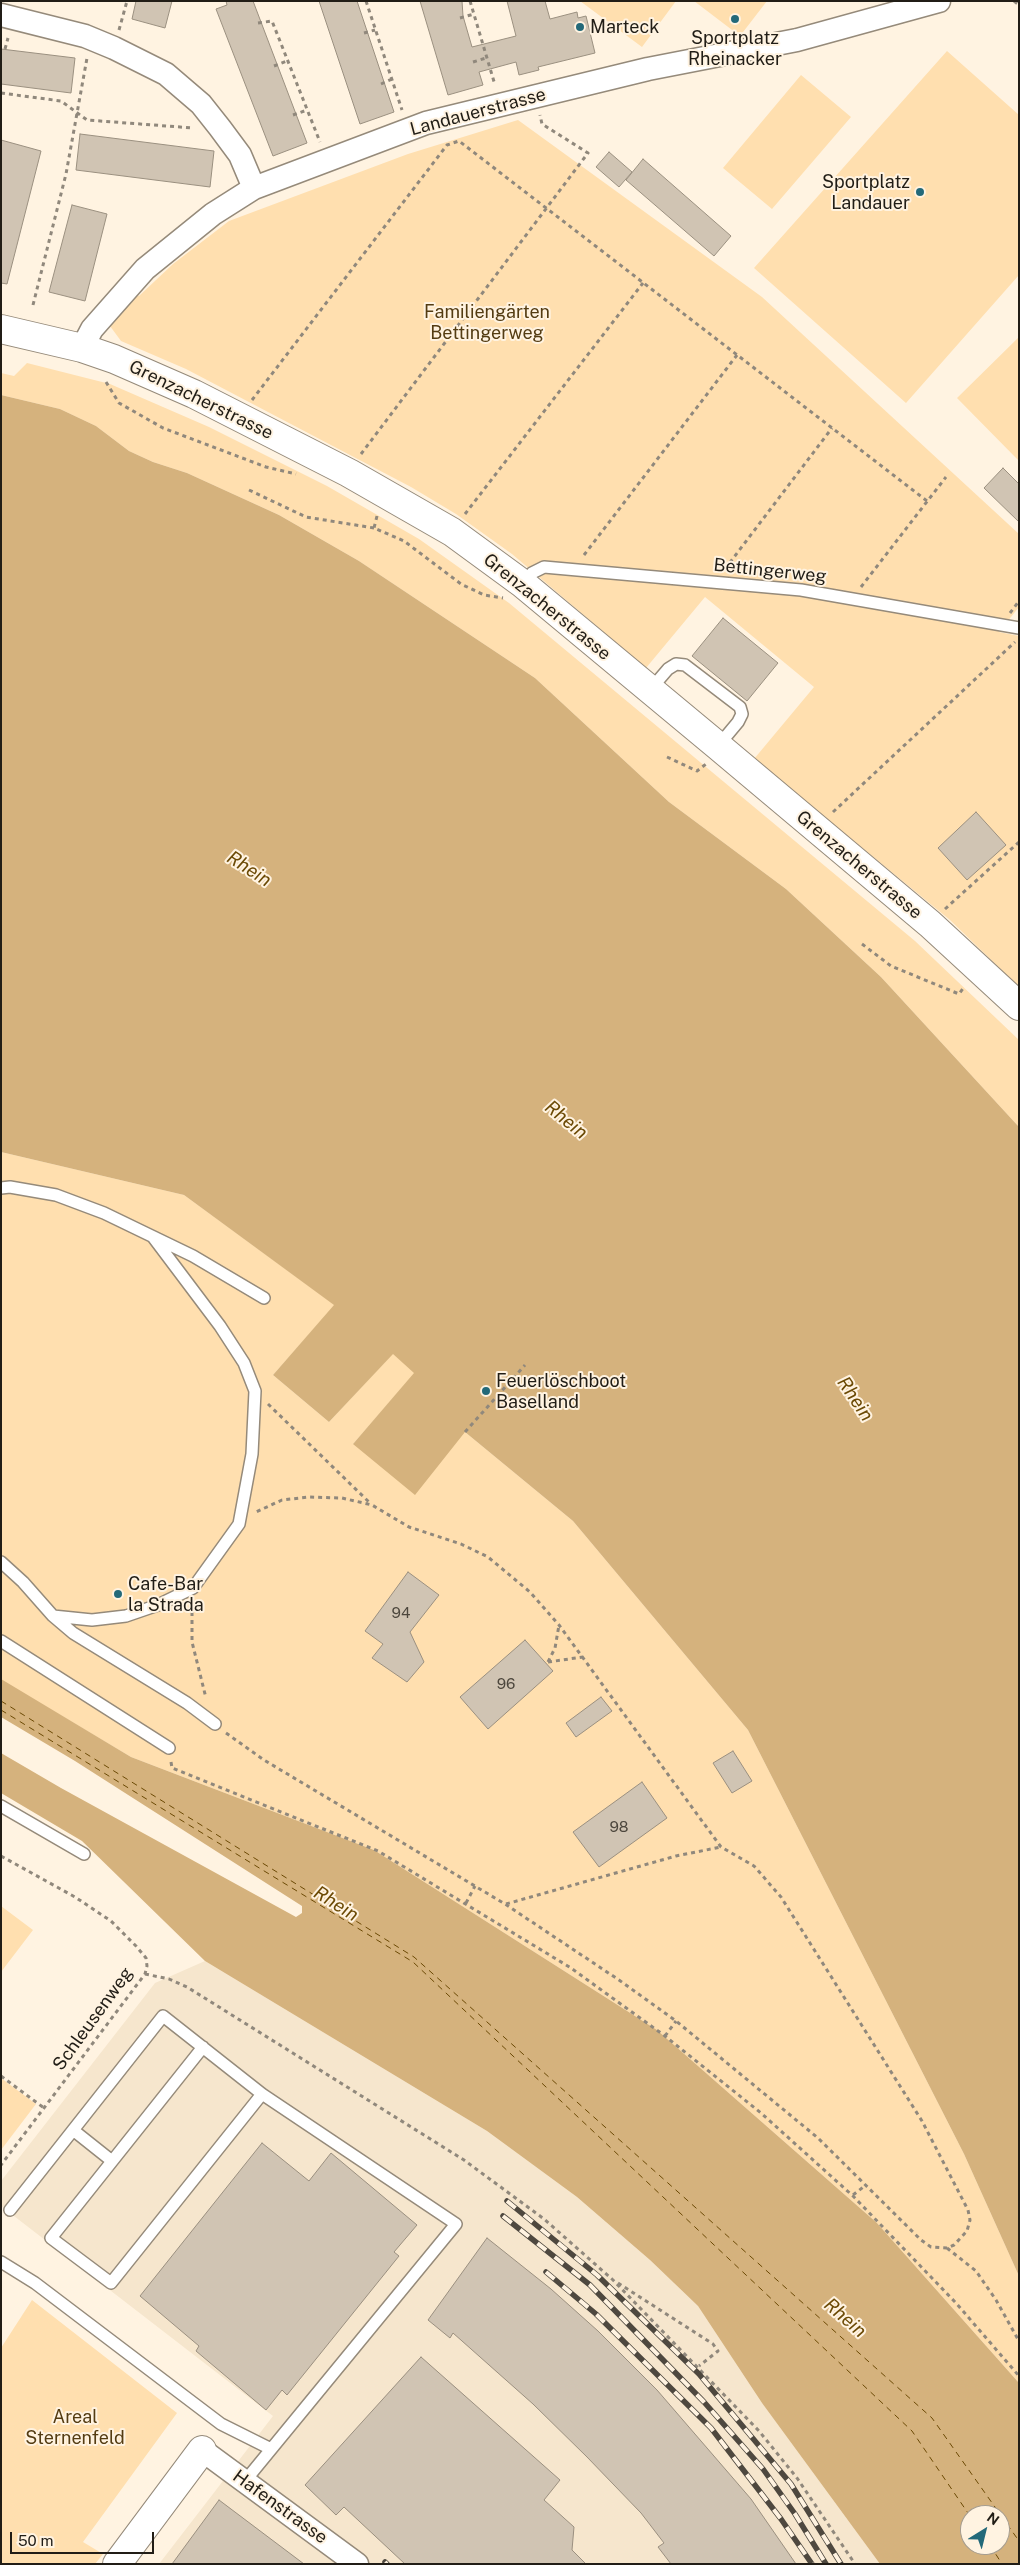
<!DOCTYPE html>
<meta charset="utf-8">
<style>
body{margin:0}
#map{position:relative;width:1020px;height:2565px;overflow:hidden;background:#fff3e1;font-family:"Public Sans",sans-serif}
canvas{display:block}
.frame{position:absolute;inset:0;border:2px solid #211d16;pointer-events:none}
.north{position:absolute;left:960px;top:2505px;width:50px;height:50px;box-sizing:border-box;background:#fff3e1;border:1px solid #a69d90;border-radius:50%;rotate:36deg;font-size:14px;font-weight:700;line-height:20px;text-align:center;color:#211d16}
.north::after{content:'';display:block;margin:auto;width:18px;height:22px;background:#236979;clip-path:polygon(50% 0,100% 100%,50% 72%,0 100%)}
.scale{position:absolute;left:10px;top:2532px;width:144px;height:22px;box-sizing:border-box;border:2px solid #211d16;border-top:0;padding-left:6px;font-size:15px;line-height:18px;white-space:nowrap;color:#211d16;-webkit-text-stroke:4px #fff3e1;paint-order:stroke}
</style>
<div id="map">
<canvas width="1020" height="2565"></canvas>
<div class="frame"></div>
<div class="north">N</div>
<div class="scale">50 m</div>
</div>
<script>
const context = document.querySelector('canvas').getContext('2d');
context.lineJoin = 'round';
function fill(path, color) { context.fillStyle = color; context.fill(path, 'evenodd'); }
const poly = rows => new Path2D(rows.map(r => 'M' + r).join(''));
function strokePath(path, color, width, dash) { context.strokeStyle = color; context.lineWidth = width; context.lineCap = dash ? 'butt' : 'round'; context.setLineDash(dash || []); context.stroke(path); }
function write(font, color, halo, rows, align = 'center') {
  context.font = font + ' "Public Sans",sans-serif'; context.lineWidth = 4; context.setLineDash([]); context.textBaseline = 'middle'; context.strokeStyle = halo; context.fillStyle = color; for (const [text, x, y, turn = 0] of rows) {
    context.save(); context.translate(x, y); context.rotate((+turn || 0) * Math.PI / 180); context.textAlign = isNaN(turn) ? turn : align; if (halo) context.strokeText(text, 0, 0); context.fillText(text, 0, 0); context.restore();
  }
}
const built = poly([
 [205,1961,487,2131,577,2197,650,2260,698,2306,762,2403,880,2564,159,2564,273,2416,1,2206,1,2181,155,1983]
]);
const green = poly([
 [580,1,676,1,642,47],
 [694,1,767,1,740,36],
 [947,51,1019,115,1019,275,906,403,754,268],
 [801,75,851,117,772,209,723,168],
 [518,120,762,297,1019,534,1019,607,999,632,1019,636,1019,987,950,920,754,759,814,687,705,597,646,668,512,554,456,514,411,487,186,369,121,341,110,326,136,294,139,296,173,264,229,221,408,154],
 [1019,337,1019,461,957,398],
 [27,363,110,384,209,427,327,486,419,539,509,603,915,941,1019,1040,1019,1127,881,977,786,889,669,802,535,678,359,561,279,515,187,473,153,462,129,451,96,426,60,409,1,395,1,373,14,376],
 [1,1152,184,1195,335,1305,273,1375,329,1422,393,1353,415,1373,353,1444,465,1432,573,1521,748,1730,964,2154,1019,2276,1019,2383,877,2223,657,2030,374,1850,131,1757,1,1680],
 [1,1906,33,1930,1,1972],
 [1,2078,36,2104,1,2150],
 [32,2300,177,2413,83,2542,103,2554,95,2564,1,2564,1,2348]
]);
const water = poly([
 [1,395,60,409,96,426,129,451,153,462,187,473,279,515,359,561,535,678,669,802,786,889,881,977,1019,1127,1019,2276,964,2154,748,1730,573,1521,465,1432,415,1495,353,1444,414,1373,393,1354,329,1422,273,1375,334,1305,184,1195,1,1152],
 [1,1679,131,1757,374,1850,657,2030,877,2223,1019,2383,1019,2564,880,2564,762,2403,698,2306,650,2260,577,2197,487,2131,205,1961,82,1841,1,1793,1,1753,61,1788,296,1917,302,1913,302,1906,75,1761,1,1717],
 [970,2515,1000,2515,1000,2545,970,2545]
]);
const ferry = poly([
 [1,1701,414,1957,932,2418,1019,2541],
 [1,1710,413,1962,912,2431,970,2516],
 [990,2545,1002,2564]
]);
const building = poly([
 [136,1,172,1,165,28,132,19,136,1],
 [226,1,253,1,307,143,273,156,216,9,227,5,226,1],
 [319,1,357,1,394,112,360,124,319,1],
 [420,1,462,1,463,16,472,47,516,36,507,1,545,1,550,19,577,12,578,18,586,16,595,53,538,67,539,70,519,75,516,62,479,72,483,85,448,95,420,1],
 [1,49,75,58,71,93,1,84,1,49],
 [80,134,214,151,210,187,76,170,80,134],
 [1,140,41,151,7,284,1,283,1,140],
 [609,152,632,172,619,187,596,167,609,152],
 [643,159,731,236,714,256,626,180,643,159],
 [72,205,107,214,85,301,49,292,72,205],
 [1003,468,1019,484,1019,522,984,488,1003,468],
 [723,618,778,663,747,701,692,656,723,618],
 [976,812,1006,845,967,880,938,848,976,812],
 [408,1572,439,1595,410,1632,424,1662,407,1682,372,1658,383,1644,365,1631,408,1572],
 [525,1640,553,1671,488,1729,460,1697,525,1640],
 [601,1697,612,1711,576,1737,566,1723,601,1697],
 [733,1751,752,1781,732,1793,713,1763,733,1751],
 [642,1782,667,1818,599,1867,573,1832,642,1782],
 [262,2143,309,2181,331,2153,417,2225,394,2252,399,2256,287,2395,282,2390,266,2410,196,2351,199,2346,140,2296,262,2143],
 [487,2238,551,2289,598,2331,657,2390,751,2499,796,2564,671,2564,658,2547,664,2543,641,2513,587,2457,533,2404,453,2333,450,2338,428,2320,487,2238],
 [421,2357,560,2480,544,2500,574,2527,572,2550,586,2564,405,2564,344,2507,336,2515,305,2485,421,2357],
 [219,2500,304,2564,172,2564,219,2500]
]);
const path = poly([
 [366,1,402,110],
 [470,1,495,85],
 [1014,1,1019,5],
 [460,18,474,14],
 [258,23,272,21,320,142],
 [119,30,127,1],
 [364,33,375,30],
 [5,49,8,38],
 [473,62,486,58],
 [274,66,287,61],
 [381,84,392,79],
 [1,93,61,101,87,120,193,128],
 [293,115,307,110],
 [33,305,66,174,87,58],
 [106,382,119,403,163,428,266,467,296,474],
 [252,400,447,145,459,141,927,501],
 [361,454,588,153,542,124,540,115],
 [249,490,306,517,374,528],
 [465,514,643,283],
 [377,516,374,528,404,541,461,584,484,595,503,598],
 [584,555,737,355],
 [725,569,832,428],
 [861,587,946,477],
 [1010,613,1019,601],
 [667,757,697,771,706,764],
 [833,812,1015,642],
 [945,909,1019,842],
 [862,944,891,966,959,994,964,987],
 [268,1404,371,1504],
 [465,1432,525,1365],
 [192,1604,192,1642,206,1698],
 [548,1662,555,1648,559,1625],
 [548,1662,583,1657],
 [226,1733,264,1760,505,1904,619,1980,676,2021,818,2138,921,2240,931,2247,947,2248,954,2245,967,2231,970,2220,968,2210,922,2121,781,1897,754,1866,721,1847,559,1625,530,1592,488,1557,461,1544,409,1527,372,1505,342,1498,309,1497,282,1500,256,1512],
 [171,1762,172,1768,378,1851,571,1968,665,2036,761,2113,853,2196,956,2303,1019,2376],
 [1,1856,75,1897,111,1921,136,1946,146,1958,147,1966,145,1974,1,2165],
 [466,1903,475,1886],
 [506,1904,676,1856,721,1847],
 [145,1974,169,1979,187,1987,464,2160,544,2219,613,2280,759,2431,797,2478,855,2564],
 [665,2036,676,2021],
 [1,2076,44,2108],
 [853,2195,866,2185],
 [947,2248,976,2271,996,2300,1019,2341],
 [618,2283,713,2344,718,2351,699,2366]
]);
const lane = poly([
 [523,584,532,573,544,567,801,590,1019,628],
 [650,690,668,669,676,664,685,665,740,707,742,714,738,722,718,746],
 [1,1188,10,1187,56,1195,104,1213,193,1256,264,1298],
 [1,1562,23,1582,53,1616,73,1633,187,1703,215,1724],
 [53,1616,92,1620,126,1616,158,1605,193,1588,239,1524,252,1454,255,1391,244,1363,220,1326,153,1237],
 [1,1641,169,1748],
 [1,1806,84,1854],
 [203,2047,51,2238,111,2283,262,2094],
 [73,2130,112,2161],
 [10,2210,163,2016,262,2094,456,2224,245,2481],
 [1,2262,35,2283,221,2424,271,2449]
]);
const street = poly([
 [1,15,85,36,114,48,166,74,201,104,220,128,240,155,254,188],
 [82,348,92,329,145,269,213,214,254,188,426,123,648,69,797,40,939,1],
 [202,2450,357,2564]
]);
const secondary = poly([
 [1,329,82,348,114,359,194,394,349,473,452,532,523,584,718,746,930,924,1019,1006],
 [117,2564,202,2450]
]);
const rail = poly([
 [507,2201,597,2275,699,2374,791,2484,841,2564],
 [503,2216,590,2285,704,2402,763,2469,795,2514,826,2564],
 [546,2272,596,2314,711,2428,781,2519,812,2564],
 [385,2562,387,2564]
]);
const markers = [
 [735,19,5,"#236979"],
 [580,27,5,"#236979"],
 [920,192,5,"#236979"],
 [486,1391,5,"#236979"],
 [118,1594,5,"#236979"]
];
const numberNames = [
 ["94",401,1613],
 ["96",506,1684],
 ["98",619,1827]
];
const poiNames = [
 ["Marteck",590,27],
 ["Sportplatz",735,38,"center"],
 ["Rheinacker",735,59,"center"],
 ["Sportplatz",910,182,"right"],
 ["Landauer",910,203,"right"],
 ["Feuerlöschboot",496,1381],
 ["Baselland",496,1402],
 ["Cafe-Bar",128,1584],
 ["la Strada",128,1605]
];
const streetNames = [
 ["Landauerstrasse",478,112,-15],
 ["Grenzacherstrasse",201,400,26],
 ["Bettingerweg",770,571,6],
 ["Grenzacherstrasse",547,607,39],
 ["Grenzacherstrasse",859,865,40],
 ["Schleusenweg",93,2019,-54],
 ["Hafenstrasse",280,2507,36]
];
const parkNames = [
 ["Familiengärten",487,312],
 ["Bettingerweg",487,333],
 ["Areal",75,2417],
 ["Sternenfeld",75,2438]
];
const waterNames = [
 ["Rhein",249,869,33],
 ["Rhein",566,1120,39],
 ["Rhein",855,1399,56],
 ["Rhein",336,1904,32],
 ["Rhein",845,2318,41]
];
fill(built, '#f6e6cd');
fill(green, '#ffdfaf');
fill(water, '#d5b27d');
strokePath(ferry, '#6c4a05', 1, [6, 5]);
fill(building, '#d0c4b3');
strokePath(building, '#9b9080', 1);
strokePath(lane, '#958a7a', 14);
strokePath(street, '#958a7a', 25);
strokePath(secondary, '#958a7a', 30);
strokePath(path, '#90887c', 3, [4, 4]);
strokePath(lane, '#fff', 11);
strokePath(street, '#fff', 22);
strokePath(secondary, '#fff', 28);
strokePath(rail, '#4e483f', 5.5);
strokePath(rail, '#fff3e1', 4, [11]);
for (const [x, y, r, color] of markers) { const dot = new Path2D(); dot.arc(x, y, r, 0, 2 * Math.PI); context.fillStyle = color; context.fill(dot); strokePath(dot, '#fff3e1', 2); }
write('15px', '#4d473d', null, numberNames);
write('18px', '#211d16', '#fff3e1', poiNames, 'left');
write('18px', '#211d16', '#fff3e1', streetNames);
write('18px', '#543c12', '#fff3e1', parkNames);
write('italic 19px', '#6c4a05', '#fff3e1', waterNames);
</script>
